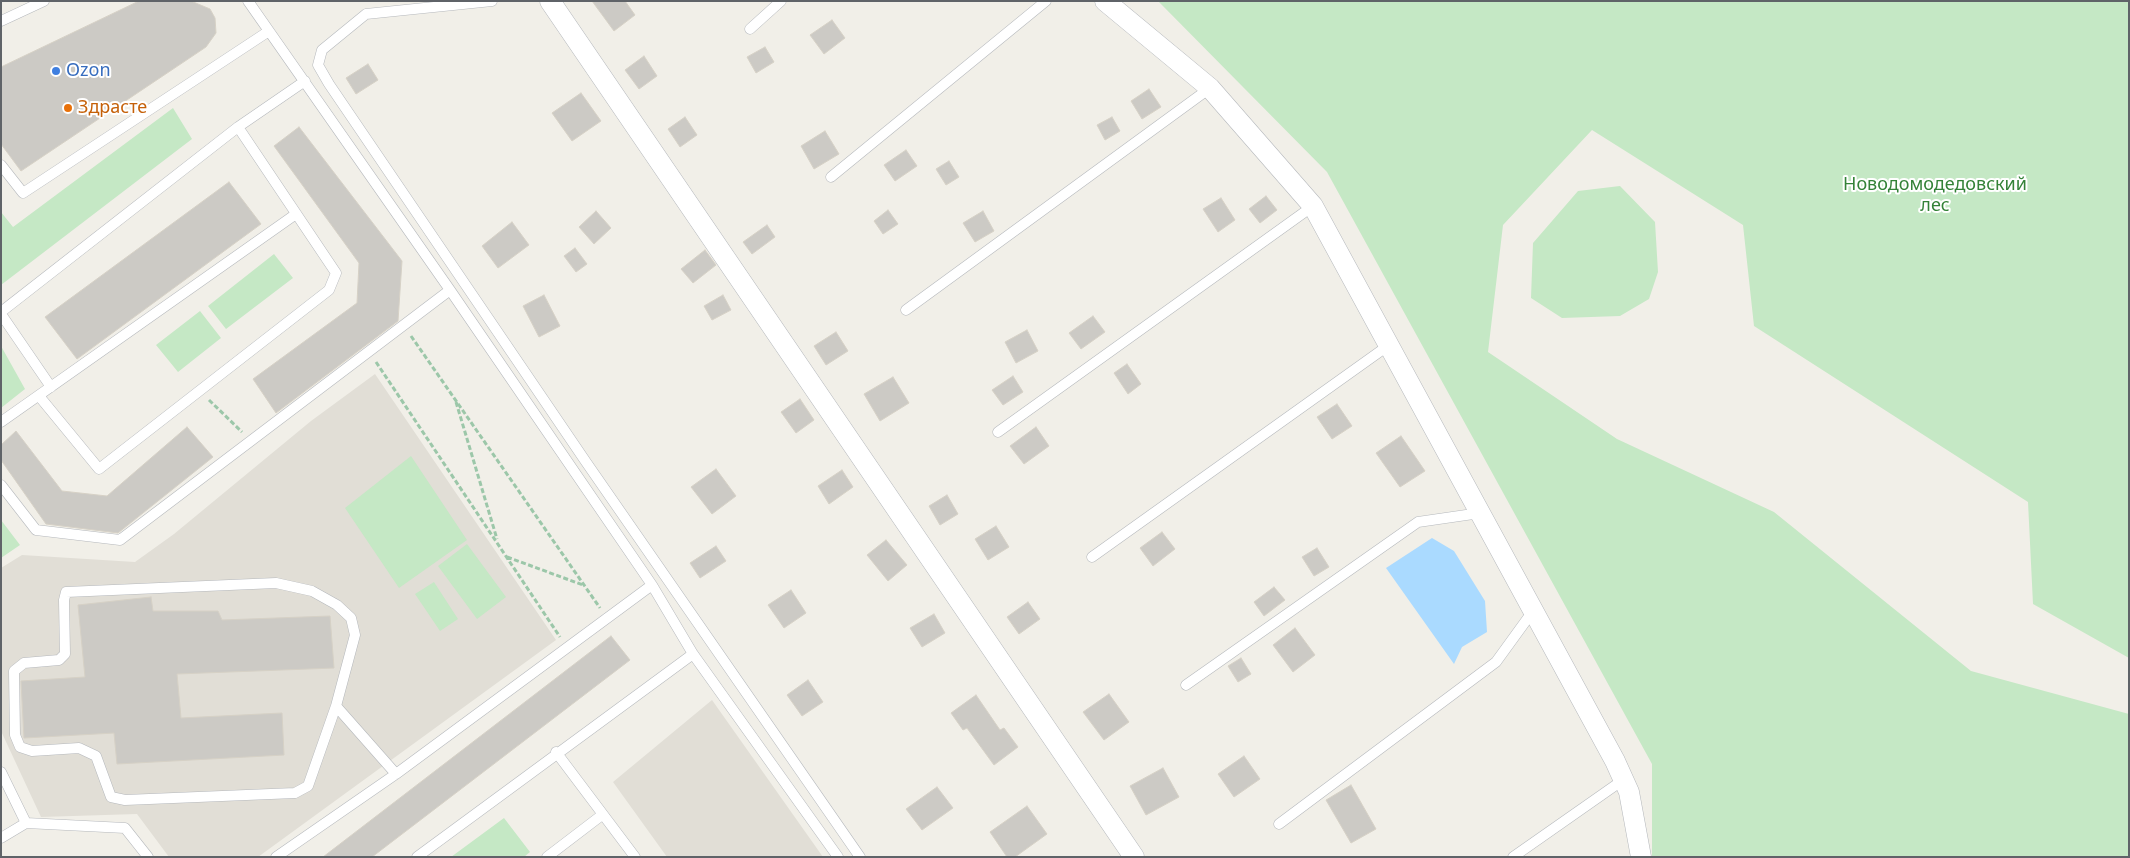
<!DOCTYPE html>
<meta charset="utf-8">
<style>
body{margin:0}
#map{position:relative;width:2130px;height:858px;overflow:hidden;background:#f1efe8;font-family:"Noto Sans",sans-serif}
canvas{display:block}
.frame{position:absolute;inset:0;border:2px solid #5f6368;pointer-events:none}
</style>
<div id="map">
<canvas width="2130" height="858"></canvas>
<div class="frame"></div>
</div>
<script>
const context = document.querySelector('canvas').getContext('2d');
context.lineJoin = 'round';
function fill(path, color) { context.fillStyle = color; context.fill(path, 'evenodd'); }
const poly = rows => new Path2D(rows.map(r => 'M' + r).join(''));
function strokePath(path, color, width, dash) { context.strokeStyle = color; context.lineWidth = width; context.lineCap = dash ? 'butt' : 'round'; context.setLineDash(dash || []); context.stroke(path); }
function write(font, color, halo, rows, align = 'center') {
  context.font = font + ' "Noto Sans",sans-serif'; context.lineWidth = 4; context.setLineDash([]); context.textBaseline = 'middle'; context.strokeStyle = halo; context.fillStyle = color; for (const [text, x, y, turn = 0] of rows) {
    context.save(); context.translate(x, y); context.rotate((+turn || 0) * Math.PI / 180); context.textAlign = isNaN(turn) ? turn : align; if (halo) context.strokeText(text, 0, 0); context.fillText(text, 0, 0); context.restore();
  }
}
const education = poly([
 [375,374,556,640,258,857,169,857,137,814,41,817,1,731,1,568,22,555,135,562,174,534,311,421],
 [712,700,823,857,667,857,613,782]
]);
const green = poly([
 [1158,1,2129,1,2129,658,2033,604,2028,502,1754,326,1743,225,1592,130,1503,225,1488,352,1617,439,1774,512,1971,671,2129,714,2129,857,1652,857,1652,764,1327,172],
 [173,108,192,139,1,285,1,212,13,227],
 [1620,186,1655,222,1658,272,1649,299,1620,316,1562,318,1531,298,1533,243,1578,191],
 [274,254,293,278,226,329,208,306],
 [200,311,221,338,178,372,156,345],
 [1,346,25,389,1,408],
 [411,456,467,540,399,588,345,508],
 [1,520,20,545,1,558],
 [467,544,506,597,477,619,438,566],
 [434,582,458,619,440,631,415,594],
 [504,818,530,852,524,857,451,857]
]);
const water = poly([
 [1432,538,1454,551,1485,601,1487,632,1462,647,1454,664,1386,568]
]);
const building = poly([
 [139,1,191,1,210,9,215,18,216,33,206,47,21,171,1,144,1,67,139,1],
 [592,1,625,1,635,15,614,31,592,1],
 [832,20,845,38,824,54,810,35,832,20],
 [765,47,774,62,756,73,747,57,765,47],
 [644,56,657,76,639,89,625,70,644,56],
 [368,64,378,80,356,94,346,78,368,64],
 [1149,89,1161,107,1142,119,1131,101,1149,89],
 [581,93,601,121,572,141,552,113,581,93],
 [685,117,697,135,680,147,668,129,685,117],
 [1112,117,1120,131,1105,140,1097,125,1112,117],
 [299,127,402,261,398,321,276,413,253,379,357,303,359,263,274,146,299,127],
 [825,131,839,154,814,169,801,146,825,131],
 [906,150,917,166,895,181,884,165,906,150],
 [949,161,959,177,946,185,936,169,949,161],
 [229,182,261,224,77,359,45,317,229,182],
 [1266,196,1277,210,1260,223,1249,209,1266,196],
 [1221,198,1235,220,1218,232,1203,209,1221,198],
 [888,210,898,224,883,234,874,221,888,210],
 [596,211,611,228,594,244,579,227,596,211],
 [983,211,994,231,975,242,963,223,983,211],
 [512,222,529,245,498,268,482,246,512,222],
 [767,225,775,237,752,254,743,242,767,225],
 [575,248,587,264,576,272,564,256,575,248],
 [705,250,716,265,693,283,681,269,705,250],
 [544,295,560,326,539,337,523,306,544,295],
 [723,295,731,310,712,320,704,306,723,295],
 [1093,316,1105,332,1081,349,1069,333,1093,316],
 [1027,330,1038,351,1016,363,1005,342,1027,330],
 [836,332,848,351,826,365,814,346,836,332],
 [1127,364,1141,384,1128,394,1114,373,1127,364],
 [1013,376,1023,392,1003,405,992,390,1013,376],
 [893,377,909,403,880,421,864,394,893,377],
 [800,399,814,420,796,433,781,412,800,399],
 [1337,404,1352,426,1332,439,1317,417,1337,404],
 [187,427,213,457,118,533,46,524,1,460,1,445,16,431,62,491,107,496,187,427],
 [1036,427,1049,446,1024,464,1010,446,1036,427],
 [1401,436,1425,471,1400,487,1376,453,1401,436],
 [716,469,736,496,712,514,691,487,716,469],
 [842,470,853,487,829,504,818,486,842,470],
 [947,495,958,514,940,525,929,506,947,495],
 [996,526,1009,547,988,560,975,539,996,526],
 [1162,532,1175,549,1153,566,1140,548,1162,532],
 [886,540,907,565,888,581,867,555,886,540],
 [716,546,726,561,700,578,690,563,716,546],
 [1317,548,1329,567,1314,576,1302,557,1317,548],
 [1274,587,1285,600,1264,616,1254,602,1274,587],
 [791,590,806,613,784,628,768,605,791,590],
 [151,597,153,611,218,611,222,620,330,616,334,668,177,674,181,718,282,713,284,755,117,764,114,733,24,738,21,681,85,677,78,605,151,597],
 [1028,602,1040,619,1019,634,1007,617,1028,602],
 [934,614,945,633,922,647,910,628,934,614],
 [1295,628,1315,655,1293,672,1273,645,1295,628],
 [611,636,630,660,372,857,323,857,611,636],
 [1241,658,1251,674,1238,682,1228,666,1241,658],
 [808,680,823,702,802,716,787,695,808,680],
 [1109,694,1129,722,1104,740,1083,712,1109,694],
 [976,695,1000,730,1004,728,1018,747,994,765,967,728,963,730,951,713,976,695],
 [1244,756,1260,779,1234,797,1218,774,1244,756],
 [1163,768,1179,797,1146,815,1130,786,1163,768],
 [1351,785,1376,829,1351,843,1326,800,1351,785],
 [937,787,953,808,922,830,906,809,937,787],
 [1027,806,1047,834,1015,857,1007,857,990,832,1027,806]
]);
const path = poly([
 [411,336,600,608],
 [376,362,560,637],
 [209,400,242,432],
 [456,402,497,539],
 [507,557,583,585]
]);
const service = poly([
 [248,1,450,290,652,585,693,654,838,857],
 [492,1,366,14,322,50,318,65,329,84,586,462,860,857],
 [1,21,44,1],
 [750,29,781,1],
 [1,165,23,193,269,31],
 [831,177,1046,1],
 [906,310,1210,88],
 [1,312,238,127],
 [1,314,51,387],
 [39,396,99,469,329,290,336,273,238,127,305,81],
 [1,422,296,214],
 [998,432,1313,206],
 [1,485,36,530,120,540,450,290],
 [1092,557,1389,345],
 [1186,685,1418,522,1480,513],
 [336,706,355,635,351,618,337,605,312,591,276,583,66,592,64,600,65,654,59,660,24,663,14,671,15,735,20,747,32,751,79,748,96,756,111,797,125,800,295,793,308,786,336,706,396,774],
 [556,752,635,857],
 [1,772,26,823,1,838],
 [26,823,125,828,148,857],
 [1279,824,1496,662,1533,611],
 [276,857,396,774,652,585],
 [417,857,693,654],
 [547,857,602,815],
 [1513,857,1623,780]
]);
const minor = poly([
 [550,1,1134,857],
 [1105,1,1210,88,1313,206,1615,761,1629,792,1641,857]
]);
const markers = [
 [56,71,5,"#3f7fe0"],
 [68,108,5,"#e8710a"]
];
const shopNames = [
 ["Ozon",66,71]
];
const foodNames = [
 ["Здрасте",78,108]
];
const parkNames = [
 ["Новодомодедовский",1935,185],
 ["лес",1935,206]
];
fill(education, '#e1ded6');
fill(green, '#c5e8c5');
fill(water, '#aadaff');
fill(building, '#cccac5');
strokePath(building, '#d6d1c6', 1);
strokePath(service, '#b5b8bc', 11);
strokePath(minor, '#b5b8bc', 21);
strokePath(path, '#9cc7a9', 3, [5, 2.5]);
strokePath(service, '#fff', 10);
strokePath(minor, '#fff', 20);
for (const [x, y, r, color] of markers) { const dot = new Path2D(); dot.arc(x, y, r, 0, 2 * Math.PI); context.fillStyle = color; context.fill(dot); strokePath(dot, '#fff', 2); }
write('18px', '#366cbe', '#fff', shopNames, 'left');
write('18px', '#c56008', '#fff', foodNames, 'left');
write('18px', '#348238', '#fff', parkNames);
</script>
